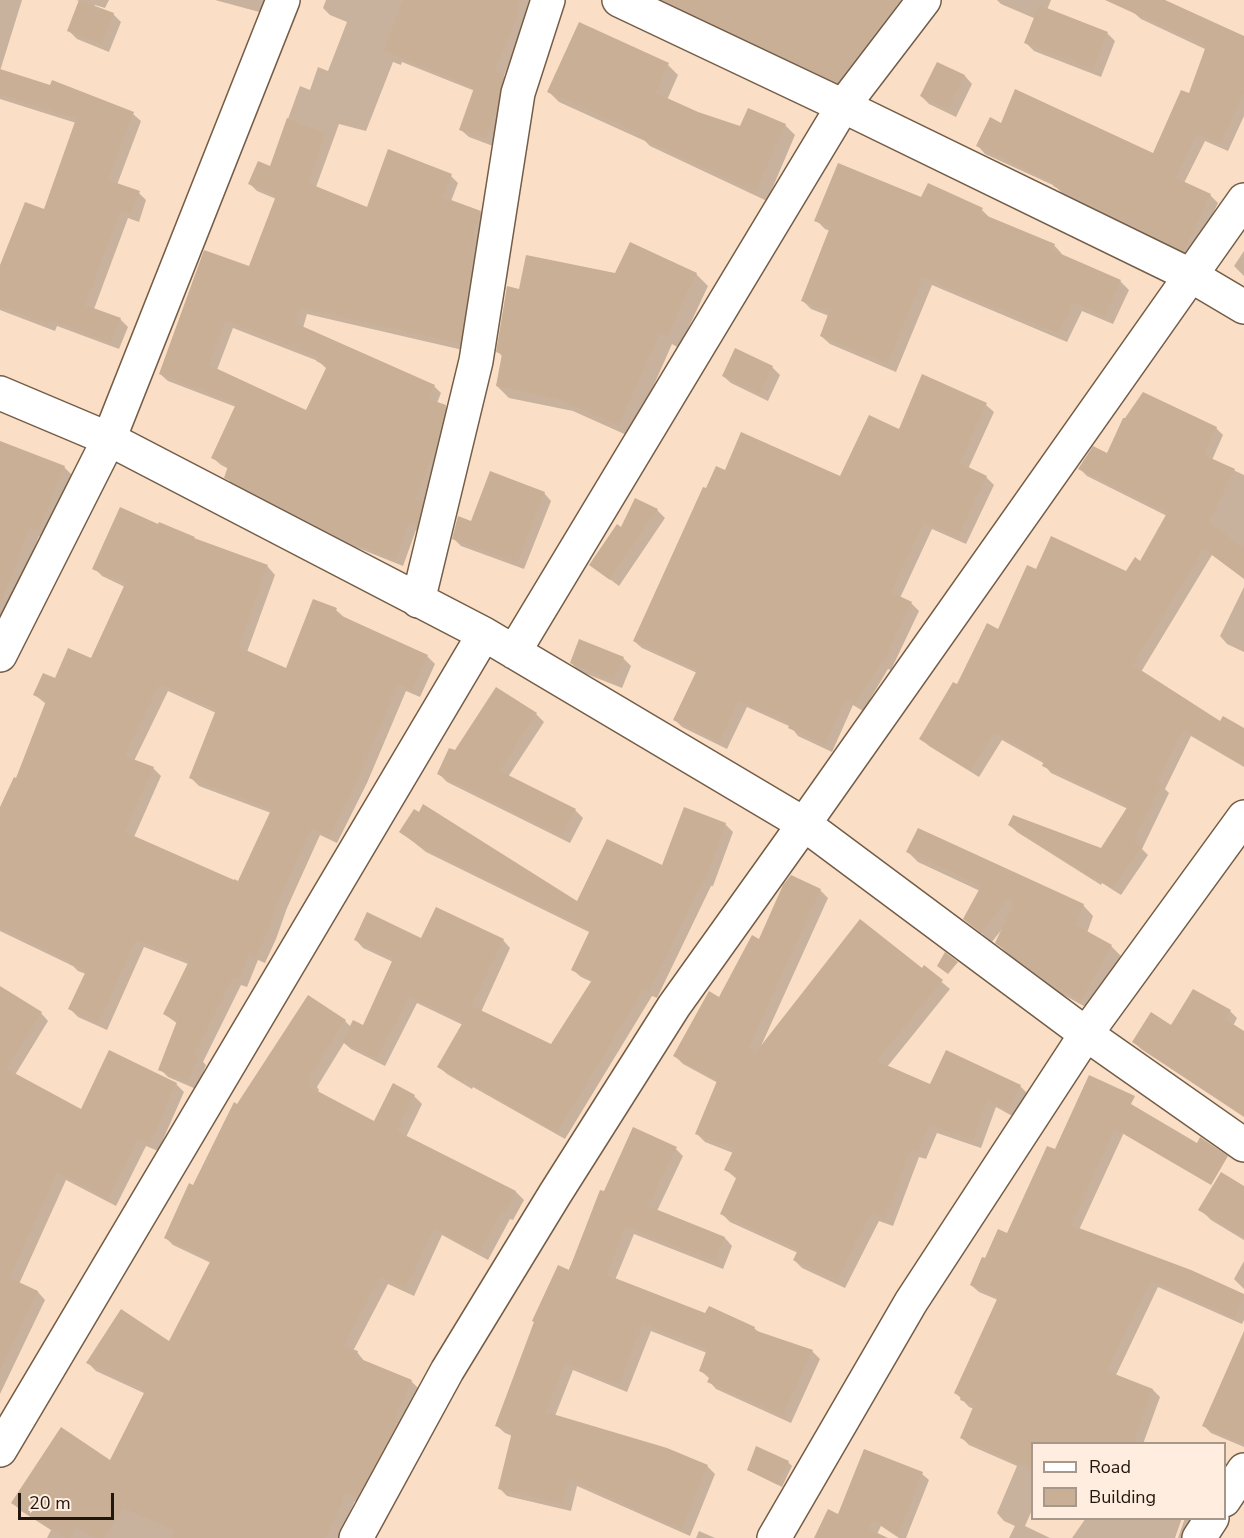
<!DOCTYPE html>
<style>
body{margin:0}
#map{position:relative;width:1244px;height:1538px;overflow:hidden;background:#fadfc6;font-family:"Nunito Sans",sans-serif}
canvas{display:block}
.legend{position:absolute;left:1031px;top:1442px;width:195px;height:78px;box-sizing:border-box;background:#ffeedf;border:2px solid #a6988b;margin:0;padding:8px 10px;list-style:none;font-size:18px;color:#21170e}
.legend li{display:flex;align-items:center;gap:12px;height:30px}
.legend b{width:30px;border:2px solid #a6988b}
.scale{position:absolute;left:18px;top:1493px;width:96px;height:27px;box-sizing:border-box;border:3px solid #21170e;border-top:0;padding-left:8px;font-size:18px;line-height:21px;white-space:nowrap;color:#21170e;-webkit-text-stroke:4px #ffeedf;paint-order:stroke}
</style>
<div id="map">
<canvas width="1244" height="1538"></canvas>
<ul class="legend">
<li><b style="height:8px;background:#fff"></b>Road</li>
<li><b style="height:16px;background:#c9af96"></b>Building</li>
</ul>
<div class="scale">20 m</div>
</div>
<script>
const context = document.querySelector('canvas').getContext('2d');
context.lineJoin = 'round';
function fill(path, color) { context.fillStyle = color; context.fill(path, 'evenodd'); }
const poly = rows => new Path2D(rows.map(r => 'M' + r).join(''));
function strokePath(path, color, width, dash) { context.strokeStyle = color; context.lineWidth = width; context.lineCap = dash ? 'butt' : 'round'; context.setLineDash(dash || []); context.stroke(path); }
const shadow = poly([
 [0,0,22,0,0,71,133,114,141,121,117,185,139,193,146,200,139,222,128,218,94,309,120,319,128,327,119,349,57,326,55,331,0,310,0,269,45,211,76,123,0,99],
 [76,0,109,0,105,8,95,5,94,7,113,14,121,22,109,52,77,39,69,31,80,1],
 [215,0,267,0,263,13],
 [326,0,529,0,524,18,526,20,504,76,511,83,493,146,469,137,461,130,475,91,402,62,401,65,393,62,366,131,339,124,316,187,368,209,451,176,458,183,451,201,480,212,487,219,467,351,307,314,303,328,434,386,441,393,437,403,445,406,453,414,442,458,423,505,429,511,424,532,416,530,403,566,343,542,233,485,226,477,229,469,221,465,213,458,236,407,168,381,160,374,250,268,276,199,257,191,250,184,270,168,300,86,310,90,318,67,328,71,347,22,330,15,323,8],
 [233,328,318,361,327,369,307,412,217,370],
 [653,0,914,0,847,91],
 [997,0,1051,0,1047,10,1108,34,1115,41,1101,77,1034,51,1026,43,1036,19,1001,4],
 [1139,0,1162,0,1244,38,1244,116,1228,151,1205,141,1184,183,1210,195,1218,203,1192,258,1062,193,1055,186,985,154,978,146,1001,125,1153,155,1190,95,1207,50,1141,19,1133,12],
 [937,64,965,76,972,84,956,117,929,104,921,96],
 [668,65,678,75,667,100,698,114,741,128,785,125,795,135,767,201,650,146,645,141,559,102,549,92],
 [922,199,982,210,990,218,1054,245,1062,254,1062,255,1120,281,1129,290,1113,324,1082,311,1067,342,932,285,896,372,830,344,821,336,829,316,811,309,802,300,830,231,825,229,816,220],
 [1244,251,1244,276,1234,266],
 [696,274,708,286,679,348,672,344,631,437,573,411,509,398,497,386,503,357,498,352,520,291,616,275],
 [772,367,780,375,768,401,731,383,723,376],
 [923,376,986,405,994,412,968,469,986,477,994,485,966,544,932,529,900,598,911,603,919,611,891,670,888,669,863,711,853,705,832,752,798,736,791,727,747,707,727,749,682,727,675,720,697,673,642,648,634,641,707,490,726,472,840,478,899,431],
 [1216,428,1223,435,1212,460,1244,475,1244,579,1212,555,1141,672,1220,723,1244,729,1244,767,1191,736,1165,789,1169,793,1142,849,1148,855,1121,895,1102,883,1101,885,1017,832,1010,825,1102,849,1128,809,1051,773,1044,765,1045,764,1002,740,979,777,929,746,921,739,999,631,1037,571,1127,573,1140,563,1167,516,1087,476,1080,469,1108,455],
 [0,443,64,467,73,476,48,539,39,536,8,616,0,627],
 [544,493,551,501,524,569,461,546,454,539,472,523],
 [635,500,657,510,665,518,619,586,591,565,622,529],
 [159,526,268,567,275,575,247,652,287,670,336,610,344,617,427,656,435,664,420,697,406,691,367,783,337,843,320,835,287,908,276,939,265,963,258,960,247,987,241,985,203,1062,206,1065,196,1089,168,1077,160,1069,178,1024,164,1014,188,964,144,947,107,1030,78,1017,70,1009,86,974,78,971,73,966,0,931,0,811,17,780,46,704,35,695,56,680,92,660,125,587,102,576,94,568],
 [168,691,216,713,191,778,199,786,271,813,239,883,134,837,161,776,153,768,134,761],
 [1244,587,1244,652,1227,644,1220,636],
 [623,658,631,666,622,688,579,671,571,663],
 [536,714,544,722,508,777,575,810,583,818,570,843,447,782,439,774,456,752],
 [725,824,733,832,713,886,711,886,657,998,652,996,565,1139,473,1087,472,1089,447,1074,439,1067,463,1025,417,1003,385,1066,351,1049,344,1043,317,1087,319,1090,317,1093,374,1123,414,1096,422,1104,406,1137,516,1192,524,1200,513,1220,510,1219,488,1260,442,1235,414,1296,388,1284,353,1351,357,1352,365,1362,411,1381,419,1389,365,1505,355,1501,338,1538,47,1538,51,1530,21,1511,13,1503,110,1462,146,1394,96,1371,88,1363,170,1343,211,1263,173,1245,165,1237,237,1106,345,1021,351,1027,364,1027,393,962,363,948,356,940,503,940,510,948,481,1012,552,1046,592,982,581,977,573,970,591,933,426,852,401,832,578,903,663,867],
 [908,852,1083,905,1093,916,1087,933,1111,946,1121,956,1091,1010,1062,994,1007,953,997,943,1002,929,992,942,965,919,980,891,918,862],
 [820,890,828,898,761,1046,922,970,924,967,950,989,887,1067,930,1086,946,1052,1020,1086,1028,1094,1016,1118,996,1107,981,1148,937,1133,926,1159,919,1157,893,1226,879,1221,845,1288,802,1268,794,1260,798,1253,730,1222,722,1214,738,1180,726,1170,733,1153,705,1142,697,1134,718,1083,683,1064,675,1056,720,999,759,941],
 [0,988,41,1013,48,1021,15,1075,81,1111,176,1084,184,1092,158,1151,146,1146,116,1206,66,1180,19,1284,38,1292,45,1300,0,1394],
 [1230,1011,1237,1018,1233,1026,1244,1033,1244,1117,1141,1049,1133,1041,1171,1028],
 [1090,1077,1127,1126,1079,1230,1244,1296,1244,1320,1242,1324,1158,1287,1116,1375,1153,1390,1160,1397,1143,1444,1032,1444,1032,1510,1025,1526,1050,1538,1009,1538,1015,1526,1004,1521,997,1513,1017,1466,969,1445,962,1438,974,1409,969,1407,956,1393,998,1300,979,1292,971,1285,986,1260,1008,1235,1056,1151],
 [676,1149,683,1156,657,1211,725,1238,732,1246,723,1269,634,1234,615,1280,706,1315,754,1328,761,1334,812,1351,820,1359,791,1423,716,1389,709,1381,710,1379,701,1371,707,1353,651,1331,627,1392,573,1370,555,1416,707,1466,715,1474,690,1536,577,1486,571,1511,507,1496,499,1488,512,1436,505,1433,497,1426,604,1193],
 [1244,1187,1244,1240,1211,1220,1200,1209],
 [1244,1261,1244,1289,1234,1279],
 [1244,1351,1244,1447,1211,1433,1204,1426],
 [788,1462,792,1466,782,1487,749,1470],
 [922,1474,929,1480,906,1538,899,1538,881,1526,875,1538,815,1538,839,1516],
 [1086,1518,1182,1518,1175,1538,1072,1538],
 [1185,1518,1193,1520,1186,1538,1178,1538],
 [699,1531,715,1538,696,1538]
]);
const building = poly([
 [79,0,114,13,102,45,67,31],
 [403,0,520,0,517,10,520,11,495,71,504,74,497,109,486,139,459,130,474,88,383,51],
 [663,0,900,0,837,83],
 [1105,0,1165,0,1244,36,1244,93,1220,145,1197,134,1176,178,1211,194,1184,251,1053,186,1054,183,976,146,990,117,1001,123,1015,89,1153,153,1181,90,1189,93,1206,46],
 [1039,5,1108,32,1093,70,1024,43],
 [579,22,669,63,656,93,698,112,740,126,748,108,786,124,756,192,638,137,640,134,547,92],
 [937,62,965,75,948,110,920,96],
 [0,69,50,85,52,80,134,112,108,180,140,191,131,215,121,211,85,305,121,318,111,343,50,320,48,324,0,307,0,265,25,202,44,209,76,119,0,95],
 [287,118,326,133,308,183,367,207,388,149,452,174,443,197,481,211,473,236,476,237,460,344,300,308,295,323,435,385,429,399,446,405,435,450,416,500,423,502,417,526,409,523,396,560,334,535,224,478,228,466,211,458,236,404,159,374,204,250,249,266,276,196,248,184,258,161,270,166],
 [225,321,318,357,316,361,327,366,306,410,209,365],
 [838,163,921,197,928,183,983,208,980,213,1055,244,1052,250,1121,280,1105,317,1074,303,1059,334,923,278,888,364,820,336,829,312,801,301,830,227,814,221],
 [630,242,697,273,667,337,660,333,619,426,559,400,496,386,502,354,496,352,507,286,519,289,526,255,615,273],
 [735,348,773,366,760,394,722,376],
 [922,374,987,403,960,463,987,476,958,538,925,522,891,592,912,602,883,664,881,663,855,705,846,699,825,745,788,728,790,724,739,701,720,742,673,720,697,670,633,641,703,487,706,488,716,466,725,470,741,432,840,476,869,415,899,429],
 [1143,392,1217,427,1204,455,1235,469,1210,522,1244,548,1244,578,1204,549,1133,665,1220,721,1223,716,1244,728,1244,765,1183,730,1158,781,1162,784,1134,842,1142,847,1113,889,1094,877,1094,879,1008,825,1013,815,1101,848,1128,806,1042,766,1044,761,994,733,971,771,919,739,953,682,957,684,987,623,998,629,1027,565,1036,569,1051,536,1126,571,1135,557,1140,561,1167,513,1078,469,1093,446,1107,453,1123,418,1125,418],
 [0,441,65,466,39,531,30,528,2,601,0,601],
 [490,471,545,492,517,563,452,539,458,516,471,521],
 [635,498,658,509,610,580,589,565,617,524,621,527],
 [120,507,158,524,159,522,195,537,194,538,268,565,239,647,286,668,313,599,337,608,335,613,428,655,412,691,398,685,360,775,329,837,312,828,279,900,269,930,256,957,250,953,239,980,233,978,195,1055,199,1056,188,1082,158,1070,177,1021,163,1014,189,961,136,940,99,1023,68,1009,86,971,69,964,70,961,0,928,0,807,14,777,16,778,46,701,33,695,43,673,55,678,68,648,91,658,125,584,92,569],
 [160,684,216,710,189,778,271,810,238,881,234,879,234,880,125,832,154,767,125,756],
 [579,639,624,657,614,681,570,663],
 [496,687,537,713,500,771,576,809,562,836,437,774,449,748,455,750],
 [423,804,577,901,607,839,662,865,684,807,726,823,706,880,704,879,649,992,644,989,557,1133,465,1080,464,1082,437,1067,463,1022,409,997,377,1059,342,1042,353,1020,363,1025,393,959,354,940,367,912,421,938,436,907,504,939,472,1006,551,1044,592,980,571,970,590,930,417,845,417,844,399,832,414,809,419,812],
 [918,828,1084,904,1076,925,1112,945,1081,1001,1051,984,995,943,1013,904,1007,901,981,933,963,919,981,886,906,852],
 [791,875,821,889,749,1048,756,1052,860,919,922,968,924,965,943,980,877,1061,930,1084,946,1050,1021,1085,1008,1111,988,1100,973,1141,929,1126,918,1152,911,1150,885,1219,871,1214,837,1281,793,1260,798,1250,720,1214,737,1176,724,1170,734,1149,695,1134,717,1081,673,1056,709,991,719,997,752,935,759,939,783,885],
 [945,952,958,962,948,974,937,966],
 [0,986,42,1012,7,1069,81,1109,109,1050,177,1083,150,1145,138,1139,108,1199,57,1173,10,1278,38,1291,0,1371],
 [1193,989,1231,1010,1225,1019,1244,1031,1244,1116,1132,1042,1151,1012,1171,1025],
 [308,995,346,1020,309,1078,312,1080,308,1086,374,1121,393,1083,415,1095,397,1131,516,1191,505,1214,501,1212,480,1253,434,1229,406,1289,380,1277,344,1346,358,1351,356,1357,412,1380,395,1420,397,1421,393,1431,357,1498,347,1494,326,1538,171,1538,174,1531,123,1508,105,1538,94,1538,76,1528,70,1538,65,1538,11,1503,61,1427,110,1460,145,1391,86,1363,121,1309,169,1341,211,1260,164,1238,189,1183,193,1185,234,1102,237,1104],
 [1089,1075,1135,1096,1131,1104,1197,1143,1200,1137,1228,1156,1211,1185,1115,1129,1071,1225,1191,1270,1244,1294,1244,1297,1235,1318,1151,1281,1107,1371,1153,1389,1134,1443,1032,1443,1032,1470,960,1438,974,1405,960,1400,961,1397,954,1393,998,1297,970,1285,982,1257,985,1258,998,1229,1007,1233,1047,1146,1055,1149],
 [633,1127,677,1147,648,1206,725,1237,716,1262,626,1227,607,1275,705,1313,709,1306,755,1327,754,1330,813,1350,783,1416,707,1382,710,1376,699,1371,707,1349,643,1324,619,1385,565,1364,546,1412,667,1448,708,1465,682,1530,570,1480,563,1505,498,1489,512,1432,495,1426,534,1322,532,1321,558,1265,569,1270,600,1190,604,1191],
 [1221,1172,1244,1186,1244,1237,1198,1210],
 [1244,1331,1244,1445,1202,1426],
 [756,1446,789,1461,778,1485,747,1470],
 [864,1449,923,1472,898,1536,874,1520,869,1529,888,1538,814,1538,828,1509,838,1514]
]);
const minor = poly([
 [619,0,843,106,1190,275,1244,307],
 [0,393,109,439,484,634,804,824,1086,1034,1244,1145],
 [418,601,476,361,518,93,548,0],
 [514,652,843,106,924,0],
 [0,655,109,439,283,0],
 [0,1450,484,634],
 [1224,1500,1244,1470],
 [356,1538,447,1371,555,1194,674,1006,804,824,1244,200],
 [774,1538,911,1302,1086,1034,1244,817],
 [1199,1538,1212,1518]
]);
fill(shadow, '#0003');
fill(building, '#c9af96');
strokePath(minor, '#745d47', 36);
strokePath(minor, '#fff', 33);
</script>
